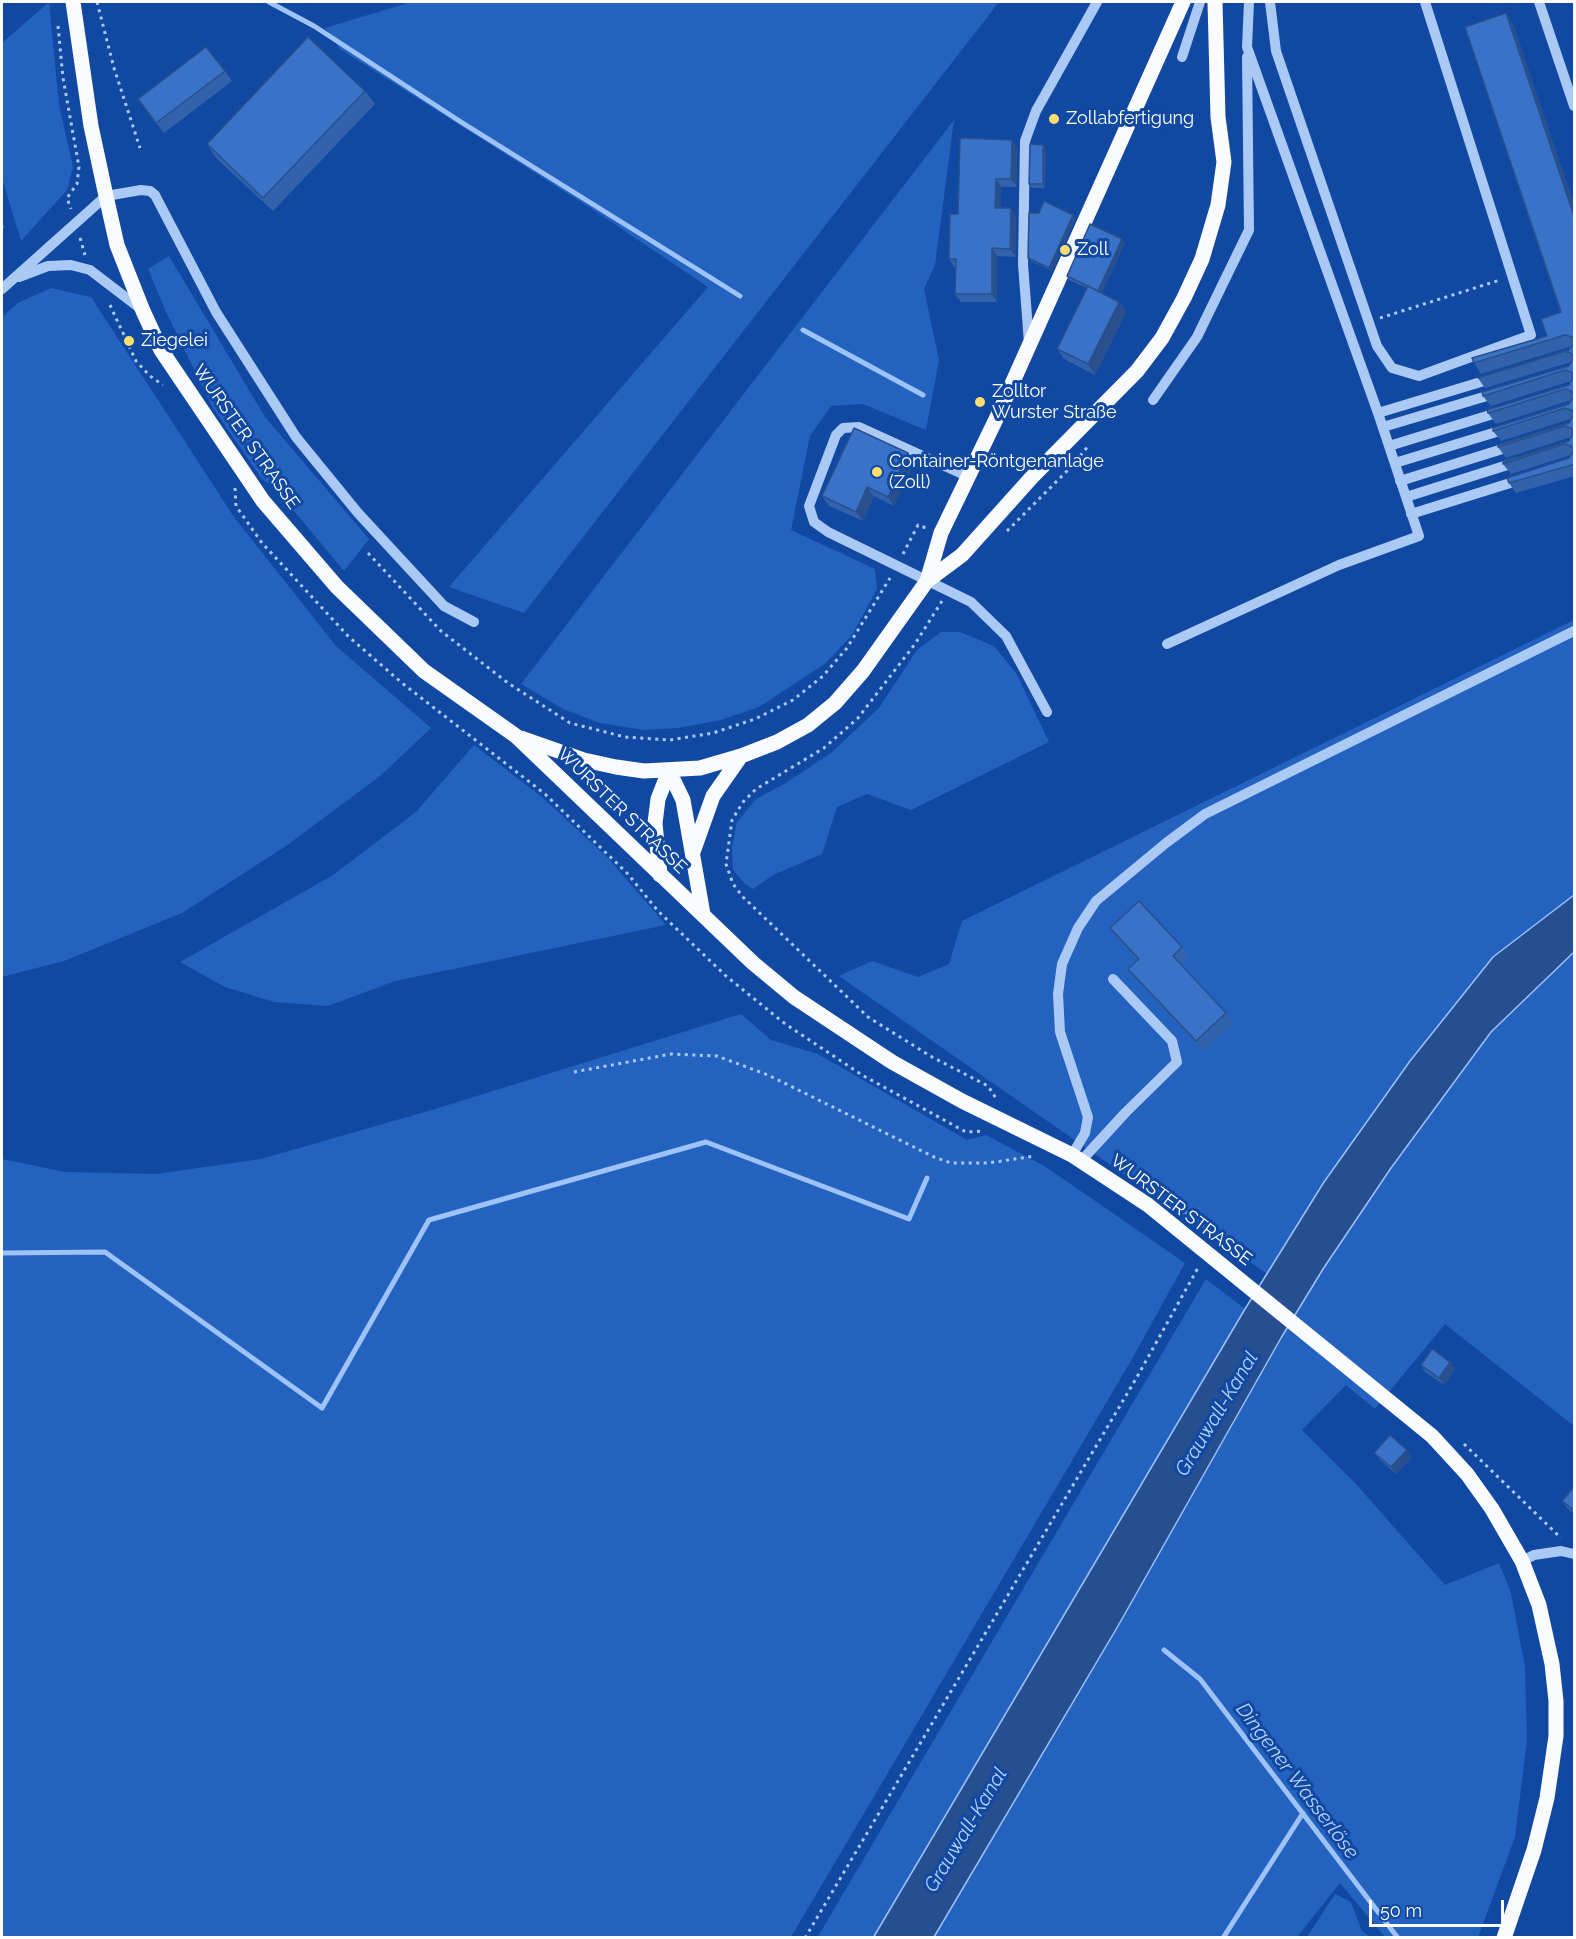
<!DOCTYPE html>
<meta charset="utf-8">
<style>
body{margin:0}
#map{position:relative;width:1576px;height:1939px;overflow:hidden;background:#1149a2;font-family:Raleway,sans-serif}
canvas{display:block}
.frame{position:absolute;inset:0;border:3px solid #fff;pointer-events:none}
.scale{position:absolute;left:1369px;top:1900px;width:135px;height:27px;box-sizing:border-box;border:3px solid #fff;border-top:0;padding-left:8px;font-size:18px;line-height:21px;white-space:nowrap;color:#fff;-webkit-text-stroke:4px #1149a2;paint-order:stroke}
</style>
<div id="map">
<canvas width="1576" height="1939"></canvas>
<div class="frame"></div>
<div class="scale">50 m</div>
</div>
<script>
const context = document.querySelector('canvas').getContext('2d');
context.lineJoin = 'round';
function fill(path, color) { context.fillStyle = color; context.fill(path, 'evenodd'); }
const poly = rows => new Path2D(rows.map(r => 'M' + r).join(''));
function strokePath(path, color, width, dash) { context.strokeStyle = color; context.lineWidth = width; context.lineCap = dash ? 'butt' : 'round'; context.setLineDash(dash || []); context.stroke(path); }
function write(font, color, halo, rows, align = 'center') {
  context.font = font + ' Raleway,sans-serif'; context.lineWidth = 6; context.setLineDash([]); context.textBaseline = 'middle'; context.strokeStyle = halo; context.fillStyle = color; for (const [text, x, y, turn = 0] of rows) {
    context.save(); context.translate(x, y); context.rotate((+turn || 0) * Math.PI / 180); context.textAlign = isNaN(turn) ? turn : align; if (halo) context.strokeText(text, 0, 0); context.fillText(text, 0, 0); context.restore();
  }
}
const green = poly([
 [49,2,59,105,73,167,67,190,21,241,2,178,2,43],
 [411,2,999,2,524,613,449,587,708,287,592,209,340,49,325,28],
 [954,120,935,265,924,289,939,360,926,430,863,404,831,406,810,436,791,530,875,569,877,589,852,635,826,663,759,707,721,720,678,728,644,730,600,723,563,709,521,684],
 [169,256,265,417,369,539,344,571,274,487,262,479,213,408,166,312,148,269],
 [51,288,91,297,234,517,336,646,431,728,380,776,286,846,182,913,64,961,2,977,2,317,18,303],
 [1574,620,1574,895,1493,957,1410,1061,1324,1182,1267,1274,839,976,872,961,918,977,949,964,962,921],
 [941,632,960,632,994,646,1016,673,1049,742,911,810,867,794,837,807,822,854,773,875,753,889,745,884,733,870,732,847,737,822,756,799,786,783,831,753,879,708,917,650],
 [474,745,542,797,608,858,666,925,395,981,328,1006,274,1002,225,987,180,962,333,875,416,812],
 [1574,952,1574,1426,1445,1324,1375,1409,1346,1385,1302,1430,1355,1483,1445,1585,1499,1563,1511,1593,1525,1667,1527,1740,1515,1837,1478,1937,1385,1937,1340,1883,1297,1937,933,1938,1281,1338,1323,1269,1391,1168,1491,1032],
 [741,1014,771,1040,818,1054,967,1140,986,1135,1046,1167,1185,1263,1132,1359,791,1937,2,1937,2,1159,65,1172,156,1174,261,1159,435,1109],
 [1206,1279,1245,1309,873,1937,817,1938],
 [1335,1894,1351,1902,1362,1931,1370,1937,1307,1937]
]);
const water = poly([
 [1574,895,1574,952,1491,1032,1391,1168,1323,1269,1281,1338,1118,1626,934,1937,873,1938,1245,1309,1324,1182,1410,1061,1493,957,1574,895]
]);
const stream = poly([
 [269,2,314,26,461,122,740,296],
 [803,330,923,395],
 [2,1253,105,1252,322,1408,429,1220,706,1142,909,1219,927,1178],
 [1164,1650,1200,1679,1398,1938],
 [1223,1938,1303,1813]
]);
const path = poly([
 [97,2,114,68,140,148],
 [58,26,63,78,79,167,77,184,67,198,71,209],
 [80,238,85,255],
 [110,305,136,361,150,376,163,385],
 [1380,318,1500,280],
 [235,488,236,506,262,543,349,637,402,683,545,794,627,873,658,911,726,976,784,1023,862,1075,966,1132,984,1131],
 [1007,531,1071,467,1089,445],
 [368,553,441,631,508,683,570,723,625,737,670,740,713,733,755,719,793,700,823,676,847,648,890,578],
 [903,554,918,525,926,528],
 [942,601,915,644,858,718,824,748,756,789,743,802,732,820,726,864,733,884,743,897,868,1017,932,1057,988,1086,997,1100],
 [574,1072,671,1054,717,1056,768,1075,934,1157,951,1163,988,1163,1035,1156],
 [1186,1212,1215,1236],
 [1464,1444,1561,1538],
 [805,1938,1137,1377,1199,1266]
]);
const minor = poly([
 [1270,2,1276,51,1377,346,1392,368,1419,376,1531,335,1425,2],
 [1539,2,1574,106],
 [1182,57,1200,2],
 [19,277,48,266,71,265,90,270,141,309],
 [2,289,106,196,141,190,150,191,155,195,216,312,296,437,358,513,444,606,474,622],
 [1029,343,1023,264,1025,141,1036,111,1097,2],
 [1153,400,1197,337,1249,230,1247,57],
 [1378,413,1494,378],
 [1383,427,1497,393],
 [1389,446,1503,411],
 [1395,463,1506,429],
 [969,477,859,427,843,428,836,435,809,506,814,522,828,532,971,602,1006,636,1047,712],
 [1400,481,1512,446],
 [1406,497,1517,462],
 [1411,514,1523,479],
 [1167,644,1339,565,1419,536,1378,413,1247,47,1249,2],
 [1072,1155,1085,1133,1088,1117,1060,1032,1058,994,1062,964,1078,928,1096,901,1166,843,1205,814,1574,631],
 [1081,1161,1126,1112,1177,1062,1172,1041,1113,979],
 [1522,1561,1534,1555,1561,1551,1574,1554]
]);
const major = poly([
 [73,2,91,126,106,196,117,245,143,311,161,350,263,501,337,587,424,671,516,736,753,963,794,997,892,1062,962,1101,1072,1155,1148,1205,1432,1436,1467,1474,1492,1509,1522,1561,1539,1605,1552,1664,1556,1701,1556,1736,1547,1798,1534,1850,1504,1938],
 [927,581,962,555,1032,477,1137,371,1162,338,1184,298,1202,259,1218,205,1224,162,1218,117,1215,2],
 [521,738,584,760,616,767,644,771,700,768,741,756,777,742,808,725,835,703,863,671,927,581,941,533,998,415,1183,2],
 [669,771,683,800,703,914],
 [693,852,713,796,741,756],
 [660,875,655,823,658,799,669,771]
]);
const wall = poly([
 [1513,24,1575,208,1575,464,1569,458,1571,455,1511,474,1503,464,1569,441,1571,437,1506,458,1498,447,1569,423,1571,419,1501,441,1493,431,1569,404,1571,400,1496,424,1488,413,1569,385,1571,381,1491,406,1483,396,1569,366,1571,362,1485,388,1478,378,1569,350,1572,346,1481,374,1474,363,1547,336,1561,312],
 [225,71,232,81,164,133,138,99],
 [365,91,375,104,273,211,216,158,207,144],
 [1043,145,1046,148,1045,188,1032,188,1029,184],
 [1017,148,1017,187,1001,187,1001,208,1016,216,1016,257,997,256,997,302,961,302,955,294,955,267,954,267,949,259,958,214],
 [1073,215,1075,219,1052,271,1031,261,1028,258],
 [2,222,5,227,2,230],
 [1122,239,1125,243,1101,293,1119,302,1126,312,1095,375,1064,359,1057,349,1087,288,1069,280,1067,276],
 [915,462,894,506,874,496,863,521,829,506,822,496],
 [1575,464,1575,476,1516,493,1509,483],
 [1110,928,1182,947,1189,957,1181,965,1226,1013,1233,1023,1203,1051,1136,979,1128,969,1138,960,1117,938],
 [1421,1365,1455,1369,1444,1385,1425,1372],
 [1374,1453,1412,1457,1396,1474,1379,1459],
 [1575,1486,1575,1514,1567,1508,1562,1501]
]);
const shadedWall = poly([
 [1506,13,1513,24,1575,208,1575,219],
 [1012,140,1017,148,1017,187,1011,179],
 [1043,145,1046,148,1045,188,1043,184],
 [996,179,1001,187,1001,216,995,208],
 [1011,208,1016,216,1016,257,1010,249],
 [1073,215,1075,219,1052,271,1049,268],
 [1122,239,1125,243,1100,294,1098,291],
 [992,248,997,256,997,302,992,294],
 [1119,302,1126,312,1095,375,1088,364],
 [908,453,915,462,894,506,888,497],
 [867,487,874,496,863,521,856,512],
 [1450,1362,1455,1369,1444,1385,1439,1378],
 [1407,1450,1412,1457,1396,1474,1391,1467]
]);
const building = poly([
 [1506,13,1575,219,1575,322,1573,323,1575,327,1575,464,1509,483,1507,478,1569,458,1574,450,1571,446,1565,444,1503,464,1503,462,1569,441,1574,432,1571,428,1565,426,1498,447,1498,445,1569,423,1574,414,1571,410,1565,408,1493,431,1493,428,1569,404,1574,395,1571,391,1565,389,1488,413,1487,410,1569,385,1574,376,1571,372,1565,370,1483,396,1482,392,1569,366,1574,357,1571,353,1564,351,1478,378,1569,350,1574,344,1572,337,1565,335,1474,363,1472,358,1547,336,1541,319,1561,312,1465,27,1506,13],
 [308,37,365,91,263,198,207,144,308,37],
 [206,47,225,71,156,123,138,99,206,47],
 [960,138,1012,140,1011,179,996,179,995,208,1011,208,1010,249,992,248,992,294,955,294,956,259,949,259,950,214,958,214,960,138],
 [1030,144,1043,145,1043,184,1029,184,1030,144],
 [1044,201,1073,215,1049,268,1028,258,1029,213,1039,213,1044,201],
 [1090,224,1122,239,1098,291,1067,276,1090,224],
 [1088,286,1119,302,1088,364,1057,349,1088,286],
 [854,428,908,453,888,497,867,487,856,512,822,496,854,428],
 [1139,901,1182,947,1173,956,1226,1013,1196,1041,1128,969,1139,959,1110,928,1139,901],
 [1432,1349,1450,1362,1439,1378,1421,1365,1432,1349],
 [1390,1435,1407,1450,1391,1467,1374,1453,1390,1435],
 [1575,1486,1575,1511,1562,1501,1575,1486]
]);
const markers = [
 [1054,119,6,"#ffdd6f"],
 [1065,250,6,"#ffdd6f"],
 [129,341,6,"#ffdd6f"],
 [980,402,6,"#ffdd6f"],
 [877,472,6,"#ffdd6f"]
];
const poiNames = [
 ["Zollabfertigung",1066,119],
 ["Zoll",1077,250],
 ["Ziegelei",141,341],
 ["Zolltor",992,392],
 ["Wurster Straße",992,413],
 ["Container-Röntgenanlage",889,462],
 ["(Zoll)",889,483]
];
const streetNames = [
 ["WURSTER STRASSE",246,437,55],
 ["WURSTER STRASSE",622,811,44],
 ["WURSTER STRASSE",1181,1210,37]
];
const waterNames = [
 ["Grauwall-Kanal",1217,1414,-59],
 ["Dingener Wasserlöse",1297,1781,53],
 ["Grauwall-Kanal",966,1830,-59]
];
fill(green, '#2462c0');
fill(water, '#264f92');
strokePath(water, '#9dc3f8', 1.5);
strokePath(stream, '#9dc3f8', 5);
strokePath(path, '#abc9f5', 3, [3, 4.5]);
strokePath(minor, '#abc9f5', 10);
strokePath(major, '#f9fbff', 15);
fill(wall, '#3262ac');
fill(shadedWall, '#29508c');
fill(building, '#3a72c8');
strokePath(building, '#29508c', 1.5);
for (const [x, y, r, color] of markers) { const dot = new Path2D(); dot.arc(x, y, r, 0, 2 * Math.PI); context.fillStyle = color; context.fill(dot); strokePath(dot, '#1149a2', 2); }
write('18px', '#fff', '#1149a2', poiNames, 'left');
write('18px', '#fff', '#1149a2', streetNames);
write('italic 20px', '#b8d3fb', '#1149a2', waterNames);
</script>
